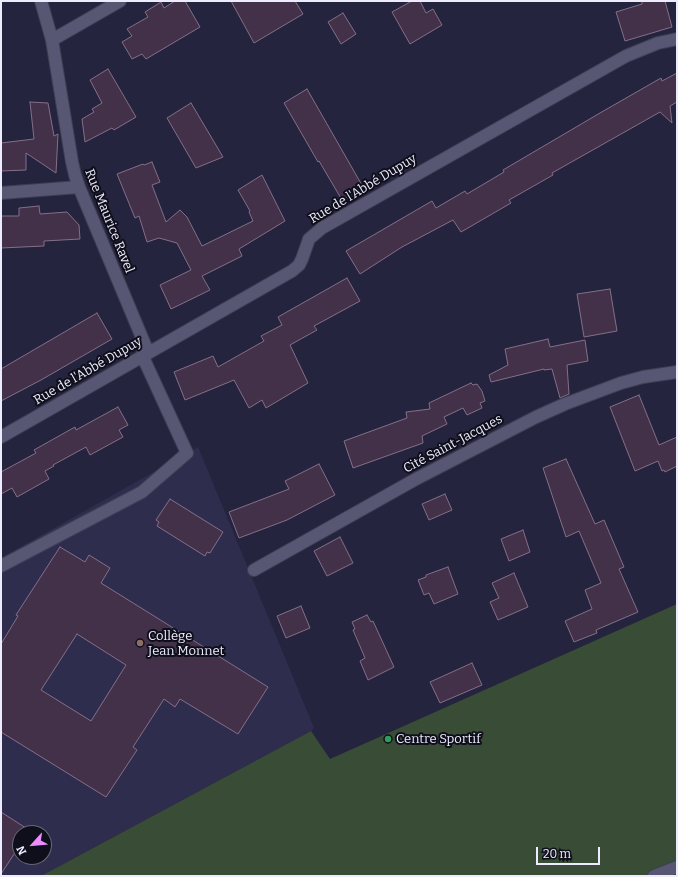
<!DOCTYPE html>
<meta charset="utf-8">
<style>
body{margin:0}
#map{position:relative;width:678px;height:877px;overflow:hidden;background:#25243e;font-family:Bitter,serif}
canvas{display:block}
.frame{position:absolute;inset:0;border:2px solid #ececfe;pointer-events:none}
.north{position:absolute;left:12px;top:825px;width:40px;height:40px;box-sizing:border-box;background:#0f0f1b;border:1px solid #676776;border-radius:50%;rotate:243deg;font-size:11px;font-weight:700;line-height:16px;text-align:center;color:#ececfe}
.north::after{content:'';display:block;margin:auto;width:14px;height:18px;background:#eb8dfc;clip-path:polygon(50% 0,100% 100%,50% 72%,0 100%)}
.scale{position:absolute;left:536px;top:847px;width:64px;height:18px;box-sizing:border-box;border:2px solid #ececfe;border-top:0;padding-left:5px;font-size:12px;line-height:14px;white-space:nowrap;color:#ececfe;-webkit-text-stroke:3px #0f0f1b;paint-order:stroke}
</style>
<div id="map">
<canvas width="678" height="877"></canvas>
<div class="frame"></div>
<div class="north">N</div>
<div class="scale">20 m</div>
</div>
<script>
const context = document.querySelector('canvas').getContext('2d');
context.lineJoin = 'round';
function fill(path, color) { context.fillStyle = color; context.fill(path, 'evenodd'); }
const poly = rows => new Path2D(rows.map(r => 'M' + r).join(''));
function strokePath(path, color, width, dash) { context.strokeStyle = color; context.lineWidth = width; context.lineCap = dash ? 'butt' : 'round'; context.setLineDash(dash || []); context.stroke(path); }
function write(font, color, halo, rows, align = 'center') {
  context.font = font + ' Bitter,serif'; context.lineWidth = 4; context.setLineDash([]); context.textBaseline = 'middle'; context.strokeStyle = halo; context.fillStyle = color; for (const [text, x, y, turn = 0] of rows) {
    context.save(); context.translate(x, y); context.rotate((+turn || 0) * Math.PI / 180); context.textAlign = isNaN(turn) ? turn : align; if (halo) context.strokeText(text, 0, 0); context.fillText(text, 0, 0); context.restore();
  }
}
const built = poly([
 [198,447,314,728,311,731,41,876,1,876,1,558],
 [20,833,44,833,44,857,20,857]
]);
const green = poly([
 [677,604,677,876,41,876,311,731,330,759]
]);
const building = poly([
 [175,1,185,1,200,27,146,59,142,54,132,59,122,42,132,36,127,29,148,17,145,12,161,2,164,8,175,1],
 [231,1,295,1,303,14,254,43,231,1],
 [412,1,420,1,426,13,433,9,442,25,410,44,392,12,412,1],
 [642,1,665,1,672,27,625,41,616,12,642,4,642,1],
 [343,13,356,34,341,44,328,22,343,13],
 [108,69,136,117,114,130,112,128,85,142,82,119,94,112,92,109,102,103,90,80,108,69],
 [677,73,677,102,670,106,672,123,660,112,552,173,553,175,509,200,511,203,461,232,453,220,402,247,360,274,346,251,432,201,436,208,465,191,467,194,504,172,503,170,600,113,661,78,662,81,677,73],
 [307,89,363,187,342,200,319,161,318,162,284,103,307,89],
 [30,102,48,103,54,136,58,134,56,173,26,153,26,170,1,171,1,143,34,139,30,102],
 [191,103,223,157,196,168,167,118,191,103],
 [152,162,160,182,152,185,166,222,180,210,187,217,202,246,253,221,249,212,250,211,238,190,262,175,285,221,239,249,242,256,202,276,210,290,171,309,160,285,191,270,177,243,159,238,147,242,139,216,135,218,117,174,143,164,144,165,152,162],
 [39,206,40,214,67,212,79,225,80,239,44,241,44,246,1,248,1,216,19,216,19,208,39,206],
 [347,278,360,301,314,326,317,330,290,345,308,383,266,408,262,400,249,408,234,380,185,400,174,372,213,356,218,367,264,341,261,336,282,325,278,317,347,278],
 [610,289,617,331,584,337,577,294,610,289],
 [97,313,112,339,41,380,1,401,1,369,97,313],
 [548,339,550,347,585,340,588,361,567,365,569,394,560,398,552,369,544,370,544,369,491,382,489,375,508,365,505,349,548,339],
 [471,383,473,385,477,384,482,391,485,401,480,403,482,408,467,415,463,408,444,417,447,424,422,436,423,443,353,468,344,441,407,418,406,412,430,409,429,403,471,383],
 [639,395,659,445,677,437,677,466,665,472,664,470,662,471,658,461,635,471,610,407,639,395],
 [118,407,128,425,119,430,123,437,90,455,86,447,53,465,54,466,45,471,49,479,17,497,12,488,1,494,1,472,36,453,34,450,75,427,76,430,118,407],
 [566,459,595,524,604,520,624,567,619,569,638,612,596,630,597,633,574,642,565,621,592,609,585,590,601,583,579,531,566,537,543,468,566,459],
 [319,464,335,495,287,520,239,538,229,512,289,489,285,481,319,464],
 [445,494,452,510,429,520,422,504,445,494],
 [170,499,223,532,210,553,207,552,205,556,157,526,159,522,156,520,170,499],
 [523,530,530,552,509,561,501,539,523,530],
 [340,537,353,563,327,576,314,551,340,537],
 [60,547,85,562,89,555,110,568,101,583,268,687,238,734,180,699,175,707,164,699,133,747,137,750,106,797,1,732,1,644,18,616,16,615,60,547],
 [77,634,126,665,91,721,41,690,77,634],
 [448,567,458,594,434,604,429,593,424,595,418,580,426,577,426,575,448,567],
 [514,573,528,607,498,620,490,602,499,598,492,583,514,573],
 [301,606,310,628,286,638,277,616,301,606],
 [367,615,371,622,373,621,394,667,368,680,360,661,365,658,353,630,355,629,352,622,367,615],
 [472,663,482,685,440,703,430,682,472,663],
 [1,812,29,830,27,833,20,833,20,845,1,874,1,812]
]);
const minor = poly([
 [41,1,52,40,72,162,75,175,79,187,148,352],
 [52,40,120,1],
 [1,193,79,187],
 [1,437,292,271,299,265,302,259,309,239,322,228,626,56,658,43,677,39],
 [1,566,142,492,187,453,142,355],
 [254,570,416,479,536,417,565,404,621,383,643,377,677,372],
 [654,876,677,867]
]);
const markers = [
 [140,643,4,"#8d6e63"],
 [388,739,4,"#2e9e5b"]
];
const streetNames = [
 ["Rue de l'Abbé Dupuy",363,189,-31],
 ["Rue Maurice Ravel",109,221,68],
 ["Rue de l'Abbé Dupuy",88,371,-30],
 ["Cité Saint-Jacques",453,444,-28]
];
const poiNames = [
 ["Collège",148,636],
 ["Jean Monnet",148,651],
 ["Centre Sportif",396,739]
];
fill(built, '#2f2d4d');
fill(green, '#394c36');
fill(building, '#433149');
strokePath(building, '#846f8a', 1);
strokePath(minor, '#403e54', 14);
strokePath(minor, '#575774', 12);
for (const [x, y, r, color] of markers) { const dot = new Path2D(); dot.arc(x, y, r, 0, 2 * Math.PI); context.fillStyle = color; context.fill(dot); strokePath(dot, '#0f0f1b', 1.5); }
write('13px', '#ececfe', '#0f0f1b', streetNames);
write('13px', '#ececfe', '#0f0f1b', poiNames, 'left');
</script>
